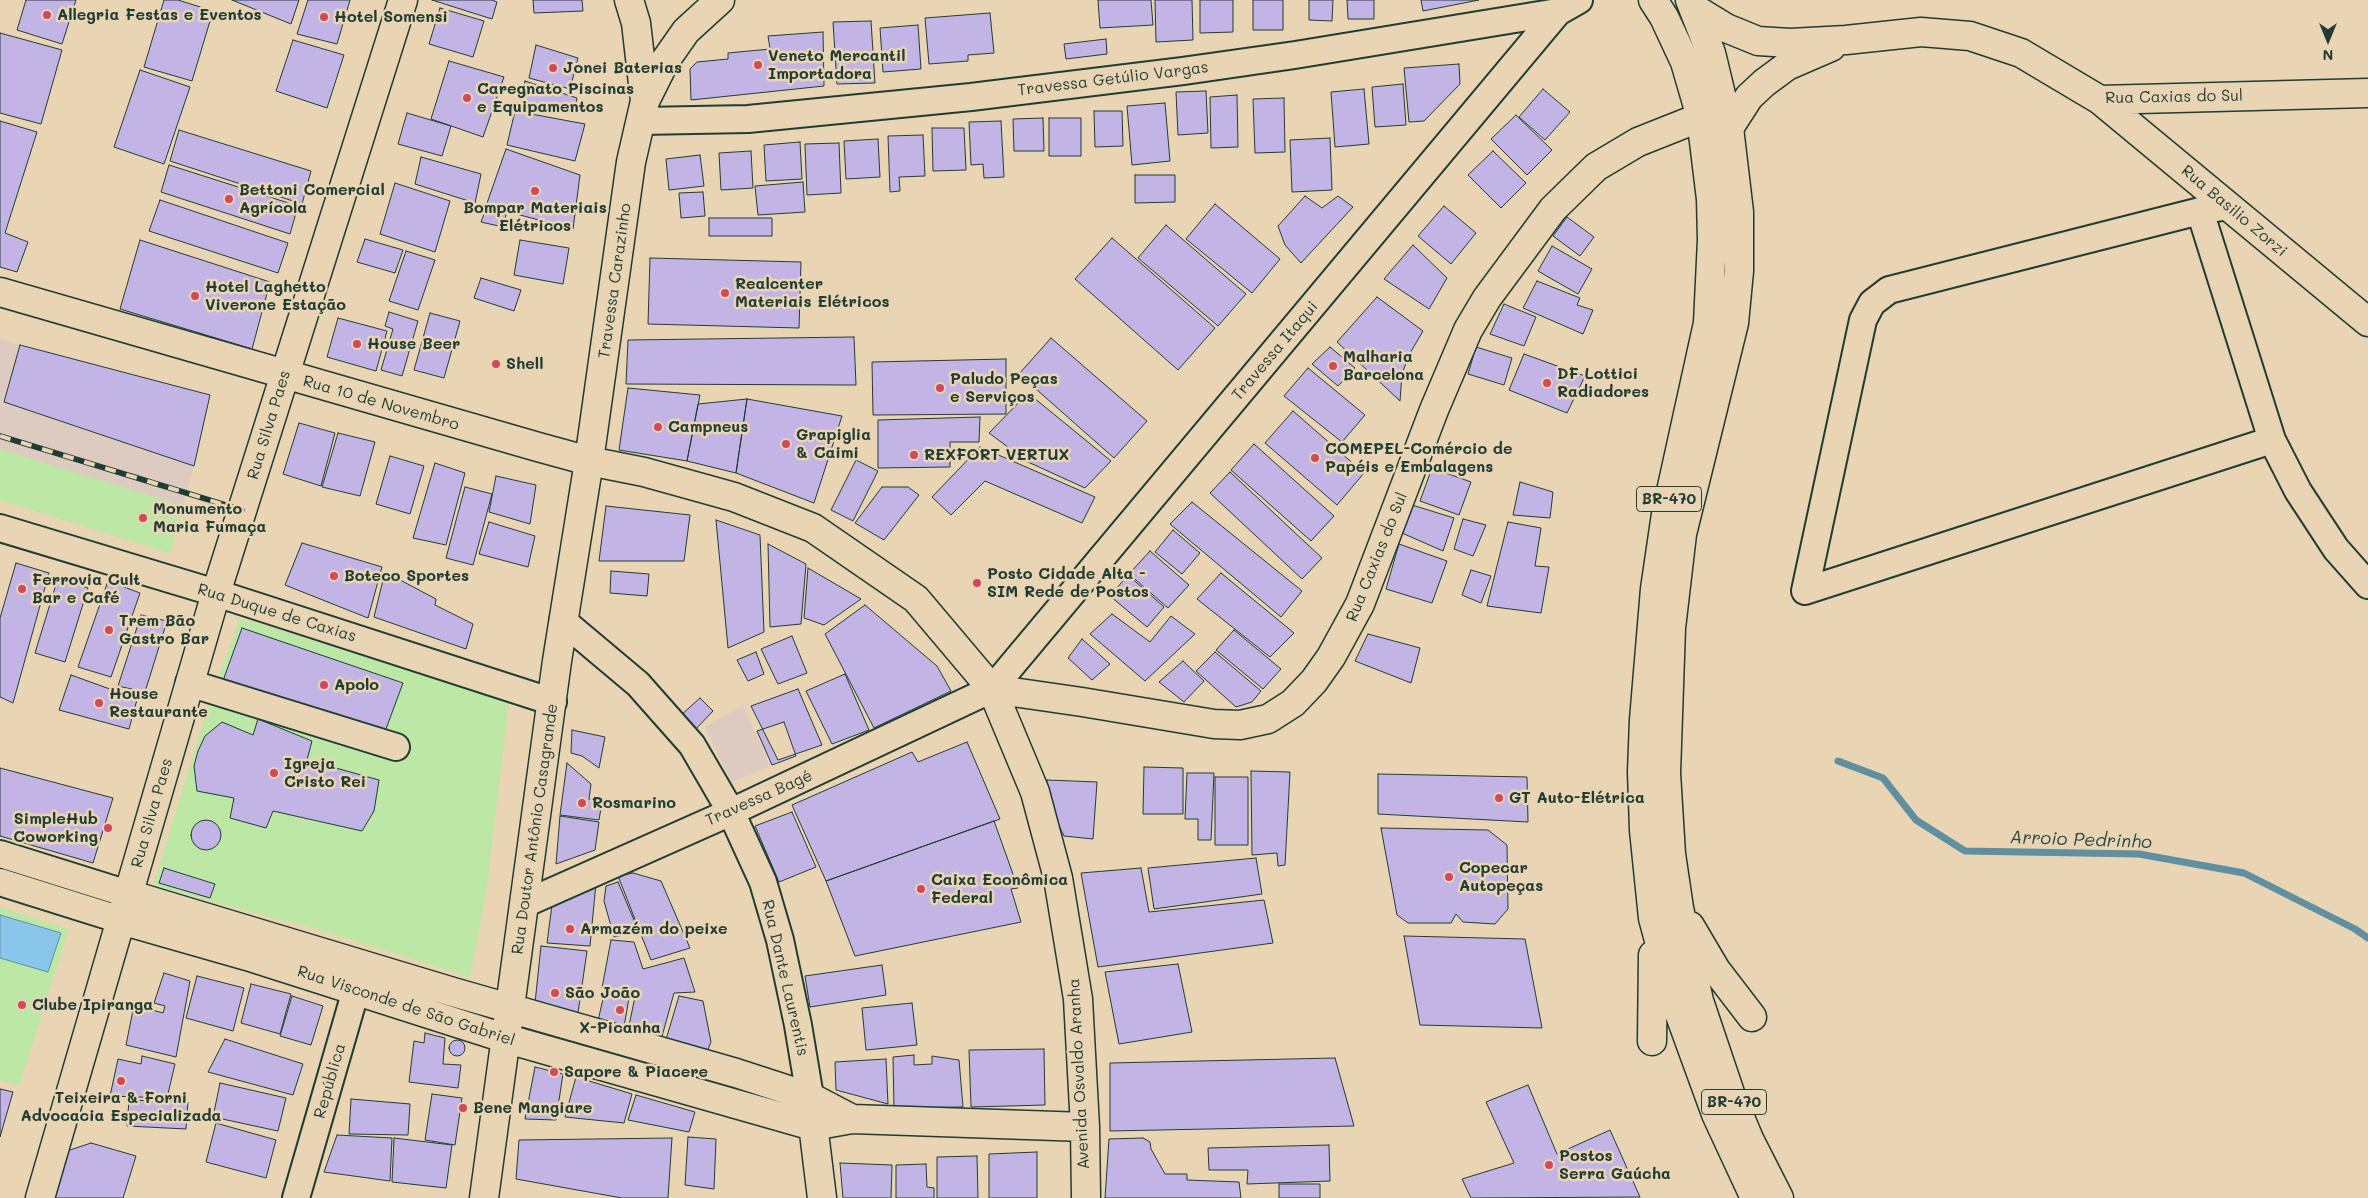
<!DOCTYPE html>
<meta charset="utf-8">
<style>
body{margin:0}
#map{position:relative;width:2368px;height:1198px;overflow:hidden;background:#e9d4b3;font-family:Mali,sans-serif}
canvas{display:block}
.north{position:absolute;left:2303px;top:15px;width:50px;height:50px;-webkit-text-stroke:4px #e9d4b3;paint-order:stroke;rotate:180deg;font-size:14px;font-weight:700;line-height:20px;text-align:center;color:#1f3d34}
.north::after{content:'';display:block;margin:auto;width:18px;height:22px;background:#1f3d34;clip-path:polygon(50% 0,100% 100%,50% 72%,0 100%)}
</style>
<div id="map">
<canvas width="2368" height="1198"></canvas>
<div class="north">N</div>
</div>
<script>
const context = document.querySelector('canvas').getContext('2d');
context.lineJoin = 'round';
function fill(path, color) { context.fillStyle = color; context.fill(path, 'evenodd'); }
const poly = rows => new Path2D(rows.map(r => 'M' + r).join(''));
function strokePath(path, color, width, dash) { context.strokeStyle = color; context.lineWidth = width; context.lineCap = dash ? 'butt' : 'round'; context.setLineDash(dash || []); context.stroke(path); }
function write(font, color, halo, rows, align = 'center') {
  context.font = font + ' Mali,sans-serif'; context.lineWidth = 5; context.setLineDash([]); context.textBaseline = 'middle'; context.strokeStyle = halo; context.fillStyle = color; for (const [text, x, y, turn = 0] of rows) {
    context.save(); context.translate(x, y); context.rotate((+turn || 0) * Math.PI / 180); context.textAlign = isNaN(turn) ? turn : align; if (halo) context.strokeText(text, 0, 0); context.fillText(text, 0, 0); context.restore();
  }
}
const built = poly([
 [0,339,20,345,5,402,194,466,170,553,0,500],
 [743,705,770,767,731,782,705,727]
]);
const green = poly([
 [0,449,184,506,170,553,0,500],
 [240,618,509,701,486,894,470,977,317,929,153,886,211,698],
 [0,907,69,929,19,1086,0,1080]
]);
const water = poly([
 [0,915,61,933,48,972,0,958,0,915]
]);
const stream = poly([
 [1838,761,1883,778,1916,820,1965,851,2139,854,2244,873,2355,929,2368,938]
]);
const building = poly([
 [26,0,76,0,62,44,17,30,26,0],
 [164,0,178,0,213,11,192,81,144,67,164,0],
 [232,0,299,0,291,24,232,0],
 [308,0,350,0,337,44,297,34,308,0],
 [432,0,492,0,497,2,492,19,432,0],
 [533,0,582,0,583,11,534,13,533,0],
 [1098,0,1151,0,1153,25,1100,28,1098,0],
 [1155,0,1192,0,1193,40,1156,42,1155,0],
 [1200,0,1233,0,1233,32,1200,33,1200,0],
 [1253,0,1283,0,1283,30,1253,30,1253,0],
 [1309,0,1333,0,1332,21,1309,20,1309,0],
 [1347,0,1374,0,1374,19,1348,19,1347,0],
 [1421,0,1479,0,1423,11,1421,0],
 [440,8,484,21,473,57,429,44,440,8],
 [990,13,994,53,968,55,968,61,929,64,925,18,990,13],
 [871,21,875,83,837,84,833,22,871,21],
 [918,25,921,69,883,72,880,28,918,25],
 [823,32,824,86,691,100,690,69,697,62,728,59,728,53,770,49,768,36,823,32],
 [0,33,62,50,41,124,0,113,0,33],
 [1106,39,1107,54,1066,59,1064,44,1106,39],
 [293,40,344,55,327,108,276,91,293,40],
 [536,45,578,58,570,89,529,78,536,45],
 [449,61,504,77,483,137,431,119,449,61],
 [1459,64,1460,84,1424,121,1409,122,1404,68,1459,64],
 [140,70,190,87,164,164,114,147,140,70],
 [525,81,577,98,574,113,521,101,525,81],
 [1403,84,1406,125,1375,127,1372,87,1403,84],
 [1364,89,1369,144,1335,147,1331,92,1364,89],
 [1543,89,1570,112,1545,140,1519,117,1543,89],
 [1206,91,1208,133,1178,135,1176,92,1206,91],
 [1237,95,1238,147,1211,148,1210,97,1237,95],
 [1284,98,1285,152,1255,153,1253,99,1284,98],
 [1165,103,1170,161,1132,165,1127,106,1165,103],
 [515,111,585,124,575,161,507,145,515,111],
 [1094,111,1122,111,1123,146,1095,147,1094,111],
 [407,113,451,126,442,156,398,144,407,113],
 [1516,115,1552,150,1527,175,1491,139,1516,115],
 [1043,118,1044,151,1014,151,1013,119,1043,118],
 [1049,118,1081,118,1081,156,1049,156,1049,118],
 [0,121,37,132,5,233,28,242,17,272,0,267,0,121],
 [1001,121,1004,177,984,178,983,164,971,165,969,122,1001,121],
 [932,128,964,128,966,170,933,171,932,128],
 [179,130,311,171,302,204,170,161,179,130],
 [923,135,925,176,899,177,900,191,890,192,888,136,923,135],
 [1330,138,1332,190,1292,192,1290,140,1330,138],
 [878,139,880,177,846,179,844,141,878,139],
 [800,142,802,179,766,181,764,145,800,142],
 [839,143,841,193,807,195,805,144,839,143],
 [506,149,580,175,573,229,486,206,506,149],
 [751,151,753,188,721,190,719,153,751,151],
 [1493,151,1526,183,1501,208,1468,175,1493,151],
 [700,155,704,186,669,190,666,159,700,155],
 [421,157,481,174,475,203,415,184,421,157],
 [169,165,298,206,290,234,161,192,169,165],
 [1135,175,1175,175,1175,202,1135,203,1135,175],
 [803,182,805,212,758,215,755,186,803,182],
 [395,183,450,201,435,252,380,234,395,183],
 [703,192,705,216,681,218,679,193,703,192],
 [1305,196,1322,208,1338,196,1353,207,1301,263,1285,245,1278,226,1305,196],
 [160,200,288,243,278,273,149,231,160,200],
 [1215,204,1280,259,1252,293,1186,239,1215,204],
 [1444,206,1476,233,1451,264,1418,236,1444,206],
 [486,209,506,215,503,227,481,222,486,209],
 [1567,217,1594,237,1580,256,1553,236,1567,217],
 [709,218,772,218,772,236,709,236,709,218],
 [1166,225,1246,294,1218,326,1138,258,1166,225],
 [1112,238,1215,328,1178,370,1075,279,1112,238],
 [365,239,403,250,395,273,357,262,365,239],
 [140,240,270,282,252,349,120,309,140,240],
 [520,240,569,248,563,284,514,275,520,240],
 [1413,245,1447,278,1429,309,1384,279,1413,245],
 [1552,246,1592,269,1578,294,1538,271,1552,246],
 [406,251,435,260,418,310,389,301,406,251],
 [650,258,801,262,799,328,648,324,650,258],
 [481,278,521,290,514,311,474,298,481,278],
 [1537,281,1580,298,1577,305,1593,310,1583,334,1523,308,1537,281],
 [1377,297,1423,331,1409,355,1402,374,1400,401,1337,342,1377,297],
 [1504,304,1536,317,1524,346,1490,334,1504,304],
 [389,312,418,321,402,376,381,370,393,329,385,326,389,312],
 [430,313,460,321,444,378,414,370,430,313],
 [338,318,387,331,376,371,327,357,338,318],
 [854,337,856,385,626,384,628,340,854,337],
 [1051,338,1147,421,1114,458,1019,374,1051,338],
 [20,345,210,395,194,466,4,402,20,345],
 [1330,347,1355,368,1338,386,1312,364,1330,347],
 [1476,347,1512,358,1504,385,1468,374,1476,347],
 [1524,354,1585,376,1567,413,1509,390,1524,354],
 [1006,359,1006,414,873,415,872,362,1006,359],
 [1308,368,1365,415,1342,442,1284,396,1308,368],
 [628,388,700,395,687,461,619,450,628,388],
 [1028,393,1111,461,1085,488,1028,462,989,433,1028,393],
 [747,399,736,473,687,461,698,404,747,399],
 [747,399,842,416,814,503,736,473,747,399],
 [1293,411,1364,473,1337,505,1265,443,1293,411],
 [980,417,979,442,950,442,950,467,878,468,878,420,980,417],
 [299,423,335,433,321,486,283,474,299,423],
 [338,433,375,442,360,496,322,487,338,433],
 [1254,444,1334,516,1311,541,1231,470,1254,444],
 [980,447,1095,497,1082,523,985,481,951,515,932,497,980,447],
 [390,456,424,466,410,514,376,504,390,456],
 [856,460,878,471,853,521,831,510,856,460],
 [435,463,465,473,446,545,413,538,435,463],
 [1432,468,1471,482,1459,515,1420,501,1432,468],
 [1230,472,1322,558,1302,579,1210,493,1230,472],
 [496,476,536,485,530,524,489,512,496,476],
 [1520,482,1553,492,1550,518,1513,515,1520,482],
 [465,487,492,494,473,565,446,558,465,487],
 [882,487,908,487,919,495,884,540,855,523,882,487],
 [1192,502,1302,591,1281,617,1170,524,1192,502],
 [1412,505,1454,518,1443,551,1402,533,1412,505],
 [606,506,690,515,684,561,599,561,606,506],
 [1463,519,1486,525,1473,556,1454,549,1463,519],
 [716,520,760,535,764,632,728,648,716,520],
 [489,522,535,536,528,567,479,554,489,522],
 [1508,522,1541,528,1535,566,1549,567,1541,613,1487,606,1508,522],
 [1173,530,1200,553,1182,574,1155,552,1173,530],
 [302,543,382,567,368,618,285,585,302,543],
 [768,544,806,564,801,624,770,627,768,544],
 [1399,544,1447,561,1432,603,1386,589,1399,544],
 [1150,551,1189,585,1168,608,1129,574,1150,551],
 [16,563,49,573,13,703,0,697,0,618,16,563],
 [808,568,861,599,824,625,804,618,808,568],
 [1471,570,1491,576,1481,603,1462,595,1471,570],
 [611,571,649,574,647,596,610,593,611,571],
 [385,572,436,599,435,605,473,624,466,649,374,617,385,572],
 [1221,573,1294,633,1270,657,1197,599,1221,573],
 [1128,575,1164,607,1147,627,1110,596,1128,575],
 [58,578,88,588,65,662,35,653,58,578],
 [108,581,140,593,111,677,78,667,108,581],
 [865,605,937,666,951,691,874,728,825,634,865,605],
 [1112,614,1150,642,1171,616,1195,634,1145,681,1090,634,1112,614],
 [141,615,167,621,145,692,118,686,141,615],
 [242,628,403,683,383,737,220,689,242,628],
 [1234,630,1281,669,1263,689,1216,650,1234,630],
 [1368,634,1420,648,1411,683,1355,661,1368,634],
 [792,636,807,673,778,684,761,649,792,636],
 [1082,639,1110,664,1092,680,1068,658,1082,639],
 [756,652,764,674,748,681,737,660,756,652],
 [1215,652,1261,691,1252,702,1236,707,1196,671,1215,652],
 [1183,661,1204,681,1184,702,1159,682,1183,661],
 [845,674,869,730,832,744,806,691,845,674],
 [71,675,107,688,138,696,129,729,59,710,71,675],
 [798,689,822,745,778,760,751,706,798,689],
 [700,698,713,711,694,731,680,716,700,698],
 [258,719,312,741,307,760,379,780,374,811,362,831,273,811,266,828,230,818,234,798,197,791,194,766,198,751,205,736,222,722,253,735,258,719],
 [784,722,796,756,772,765,757,731,784,722],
 [572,730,605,737,599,768,582,756,571,753,572,730],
 [967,742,1000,819,826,881,792,805,912,752,918,762,967,742],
 [567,763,591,784,589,799,602,802,599,820,560,815,567,763],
 [1144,767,1183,768,1183,814,1143,814,1144,767],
 [0,768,113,798,93,863,0,836,0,768],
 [1251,771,1290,772,1285,865,1278,866,1277,853,1252,855,1251,771],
 [1187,773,1214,773,1211,840,1198,840,1198,819,1185,819,1187,773],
 [1378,774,1527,777,1528,822,1378,814,1378,774],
 [1215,777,1248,777,1248,845,1215,845,1215,777],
 [1047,780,1097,782,1093,839,1064,836,1047,801,1047,780],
 [792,812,816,867,779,882,755,826,792,812],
 [560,816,599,822,595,850,556,864,560,816],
 '191 835a15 15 0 1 1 30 0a15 15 0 1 1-30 0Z',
 [994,821,1018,888,1011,889,1021,922,855,956,826,881,994,821],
 [1381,828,1488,830,1507,845,1508,909,1495,924,1463,922,1456,914,1451,923,1408,923,1397,915,1381,828],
 [1256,858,1262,894,1154,909,1148,868,1256,858],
 [164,868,215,884,210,898,159,883,164,868],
 [1141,868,1149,912,1264,900,1273,943,1098,967,1081,873,1141,868],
 [633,873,661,881,690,948,651,960,618,876,633,873],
 [618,882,639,932,614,937,604,901,606,886,618,882],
 [596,883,590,946,547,943,553,897,596,883],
 [1404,936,1525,939,1542,1028,1420,1025,1404,936],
 [611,940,634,942,643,969,684,958,695,992,674,993,661,1040,628,1030,635,997,602,988,611,940],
 [541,946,587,951,578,1013,535,1003,541,946],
 [1178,964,1192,1032,1119,1044,1105,972,1178,964],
 [882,965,886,995,810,1007,805,976,882,965],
 [164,973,190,981,176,1057,126,1045,134,1005,163,1013,165,1006,154,1003,164,973],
 [197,976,244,988,233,1031,186,1018,197,976],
 [251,984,291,994,280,1034,241,1023,251,984],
 [605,990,629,998,624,1027,598,1021,605,990],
 [292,996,323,1006,311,1045,280,1036,292,996],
 [679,996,703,1001,711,1042,706,1054,665,1043,679,996],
 [912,1003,917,1045,866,1050,862,1008,912,1003],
 [425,1033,445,1038,443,1064,461,1065,458,1088,409,1082,414,1041,424,1043,425,1033],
 [225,1039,303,1064,293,1095,208,1072,225,1039],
 '449 1048a8 8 0 1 1 16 0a8 8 0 1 1-16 0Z',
 [1044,1049,1045,1105,971,1107,969,1050,1044,1049],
 [914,1055,914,1065,932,1064,932,1056,959,1060,963,1107,894,1108,893,1057,914,1055],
 [142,1056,175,1064,167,1098,110,1096,118,1059,141,1064,142,1056],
 [1335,1058,1354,1126,1110,1131,1110,1063,1335,1058],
 [886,1059,888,1104,836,1090,835,1062,886,1059],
 [535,1067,563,1074,556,1120,525,1119,535,1067],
 [576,1077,632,1094,624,1123,565,1117,576,1077],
 [220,1083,286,1098,278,1131,213,1117,220,1083],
 [1528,1085,1557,1154,1610,1130,1640,1197,1471,1198,1462,1179,1514,1163,1486,1102,1528,1085],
 [0,1089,13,1092,0,1137,0,1089],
 [432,1094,462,1098,455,1145,425,1140,432,1094],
 [636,1095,695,1112,689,1132,628,1120,636,1095],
 [351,1099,410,1104,408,1135,349,1134,351,1099],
 [129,1100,188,1102,186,1129,127,1126,129,1100],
 [216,1123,276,1140,266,1178,206,1162,216,1123],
 [337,1135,392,1138,390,1181,324,1172,337,1135],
 [688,1137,716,1139,714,1189,685,1185,688,1137],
 [394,1138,452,1145,446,1188,392,1182,394,1138],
 [672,1138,668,1198,622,1198,516,1179,519,1140,672,1138],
 [1143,1138,1150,1142,1151,1149,1165,1174,1187,1174,1187,1180,1239,1182,1241,1198,1105,1198,1109,1139,1143,1138],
 [91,1143,136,1156,123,1198,54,1198,67,1151,91,1143],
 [1329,1145,1330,1181,1247,1184,1248,1170,1209,1170,1208,1148,1329,1145],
 [1037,1152,1037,1198,989,1198,989,1154,1037,1152],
 [977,1156,978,1198,937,1198,937,1157,977,1156],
 [840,1163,892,1165,891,1198,843,1198,840,1163],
 [926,1164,927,1187,934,1188,934,1198,896,1198,896,1165,926,1164],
 [1279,1184,1320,1184,1320,1198,1279,1198,1279,1184]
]);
const street = poly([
 [641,121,748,119,971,97,1183,71,1295,55,1558,12,1579,0],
 [2227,206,2200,211,1889,290,1872,303,1863,320,1805,591,2272,440],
 [2200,211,2272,440,2298,491,2336,549,2368,585],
 [0,528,216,593,553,702],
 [563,621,638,684,692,745,731,812,763,882,780,940,798,1025,810,1097],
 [189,683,396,747],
 [0,854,128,894],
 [0,882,121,920],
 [524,904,731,812,992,689,1558,12],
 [296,1198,362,969]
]);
const secondary = poly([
 [629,0,636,23,645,101],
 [1695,9,1726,28,1758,41,1790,43,1846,40,1921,32,1970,36,2021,53,2100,100,2368,322],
 [2100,100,2368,93],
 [1729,128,1749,97,1764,83,1787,66,1831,47],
 [0,292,538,447,589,461,644,472,734,497,813,528,916,599,992,689,1035,792,1058,878,1078,999,1085,1127,1086,1198],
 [992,689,1082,702,1214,724,1240,725,1268,719,1293,703,1314,681,1331,657,1360,604,1434,410,1468,330,1487,298,1553,209,1596,167,1638,142,1701,117],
 [128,894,453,992,736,1073,810,1097,852,1119],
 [121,920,247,956,504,1038,813,1126,852,1119,1085,1127],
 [811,1108,822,1198],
 [40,1198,216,593,403,0],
 [484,1198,557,661,589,461,631,162,645,101,665,61,686,31,720,0]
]);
const highway = poly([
 [1653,0,1664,17,1685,62,1701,117,1711,199,1712,240,1708,323,1666,514,1655,589,1644,720,1642,772,1644,830,1653,918,1677,1007,1716,1114,1755,1198],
 [1690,0,1711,53,1729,128,1739,212,1739,271,1734,323,1682,534,1671,628,1666,773,1671,854,1679,908,1699,1001,1731,1096,1749,1139,1779,1198],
 [1690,926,1716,970,1752,1017],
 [1652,1041,1653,955]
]);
const rail = poly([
 [0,436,242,510]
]);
const markers = [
 [47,15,5,"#d1495b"],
 [324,17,5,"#d1495b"],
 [758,65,5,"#d1495b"],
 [553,68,5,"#d1495b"],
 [467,98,5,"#d1495b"],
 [535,191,5,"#d1495b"],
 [229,199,5,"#d1495b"],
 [725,293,5,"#d1495b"],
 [195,296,5,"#d1495b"],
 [357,344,5,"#d1495b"],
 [496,364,5,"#d1495b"],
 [1333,366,5,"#d1495b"],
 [1547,383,5,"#d1495b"],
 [940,388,5,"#d1495b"],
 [658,427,5,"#d1495b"],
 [786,444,5,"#d1495b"],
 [914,455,5,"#d1495b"],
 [1315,458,5,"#d1495b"],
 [143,518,5,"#d1495b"],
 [334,576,5,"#d1495b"],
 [977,583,5,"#d1495b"],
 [22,589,5,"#d1495b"],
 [109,630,5,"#d1495b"],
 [324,685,5,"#d1495b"],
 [99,703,5,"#d1495b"],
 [274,773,5,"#d1495b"],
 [1499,798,5,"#d1495b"],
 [582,803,5,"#d1495b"],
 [108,828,5,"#d1495b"],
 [1449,877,5,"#d1495b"],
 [921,889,5,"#d1495b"],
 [570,929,5,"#d1495b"],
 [555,993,5,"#d1495b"],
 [22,1005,5,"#d1495b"],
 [620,1010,5,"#d1495b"],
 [554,1072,5,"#d1495b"],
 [121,1081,5,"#d1495b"],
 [463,1108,5,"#d1495b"],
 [1549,1165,5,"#d1495b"]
];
const shields = [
 [1669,499,65],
 [1734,1102,65]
];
const shieldNames = [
 ["BR-470",1669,499],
 ["BR-470",1734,1102]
];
const poiNames = [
 ["Allegria Festas e Eventos",57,15],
 ["Hotel Somensi",334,17],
 ["Veneto Mercantil",768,56],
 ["Importadora",768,74],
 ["Jonei Baterias",563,68],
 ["Caregnato Piscinas",477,89],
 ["e Equipamentos",477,107],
 ["Bettoni Comercial",239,190],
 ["Agrícola",239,208],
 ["Bompar Materiais",535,208,"center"],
 ["Elétricos",535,226,"center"],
 ["Realcenter",735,284],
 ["Materiais Elétricos",735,302],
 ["Hotel Laghetto",205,287],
 ["Viverone Estação",205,305],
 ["House Beer",367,344],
 ["Malharia",1343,357],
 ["Barcelona",1343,375],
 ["Shell",506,364],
 ["DF Lottici",1557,374],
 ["Radiadores",1557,392],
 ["Paludo Peças",950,379],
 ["e Serviços",950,397],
 ["Campneus",668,427],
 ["Grapiglia",796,435],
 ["& Caimi",796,453],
 ["COMEPEL-Comércio de",1325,449],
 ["Papéis e Embalagens",1325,467],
 ["REXFORT VERTUX",924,455],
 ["Monumento",153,509],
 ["Maria Fumaça",153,527],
 ["Posto Cidade Alta -",987,574],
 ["SIM Rede de Postos",987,592],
 ["Boteco Sportes",344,576],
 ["Ferrovia Cult",32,580],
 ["Bar e Café",32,598],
 ["Trem Bão",119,621],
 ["Gastro Bar",119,639],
 ["Apolo",334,685],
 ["House",109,694],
 ["Restaurante",109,712],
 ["Igreja",284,764],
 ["Cristo Rei",284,782],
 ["GT Auto-Elétrica",1509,798],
 ["Rosmarino",592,803],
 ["SimpleHub",98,819,"right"],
 ["Coworking",98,837,"right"],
 ["Copecar",1459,868],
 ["Autopeças",1459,886],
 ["Caixa Econômica",931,880],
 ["Federal",931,898],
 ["Armazém do peixe",580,929],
 ["São João",565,993],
 ["Clube Ipiranga",32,1005],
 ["X-Picanha",620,1028,"center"],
 ["Sapore & Piacere",564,1072],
 ["Teixeira & Forni",121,1098,"center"],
 ["Advocacia Especializada",121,1116,"center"],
 ["Bene Mangiare",473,1108],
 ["Postos",1559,1156],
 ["Serra Gaúcha",1559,1174]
];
const streetNames = [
 ["Travessa Getúlio Vargas",1113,79,-7],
 ["Rua Caxias do Sul",2174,97,-1],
 ["Rua Basilio Zorzi",2234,211,40],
 ["Travessa Carazinho",615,281,-82],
 ["Travessa Itaqui",1275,351,-50],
 ["Rua 10 de Novembro",381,403,16],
 ["Rua Silva Paes",269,425,-73],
 ["Rua Caxias do Sul",1377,557,-68],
 ["Rua Duque de Caxias",277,613,17],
 ["Travessa Bagé",759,798,-24],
 ["Rua Silva Paes",152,813,-74],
 ["Rua Doutor Antônio Casagrande",535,829,-82],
 ["Rua Dante Laurentis",785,978,77],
 ["Rua Visconde de São Gabriel",406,1006,18],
 ["Avenida Osvaldo Aranha",1079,1074,-93],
 ["República",330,1081,-74]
];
const waterNames = [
 ["Arroio Pedrinho",2081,840,2]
];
fill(built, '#ddcbc2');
fill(green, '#bce7a4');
fill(water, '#8ac6ea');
strokePath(water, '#5f8fa1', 1);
strokePath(stream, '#5f8fa1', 7);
fill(building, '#c2b5e6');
strokePath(building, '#1f3d34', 1);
strokePath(street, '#1f3d34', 30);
strokePath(secondary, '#1f3d34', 31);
strokePath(highway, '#1f3d34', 31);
strokePath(street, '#e9d4b3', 26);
strokePath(secondary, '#e9d4b3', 28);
strokePath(highway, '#e9d4b3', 28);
strokePath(rail, '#1f3d34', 5.5);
strokePath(rail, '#e9d4b3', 4, [11]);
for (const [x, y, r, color] of markers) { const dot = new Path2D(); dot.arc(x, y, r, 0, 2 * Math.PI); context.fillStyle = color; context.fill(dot); strokePath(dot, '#e9d4b3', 2); }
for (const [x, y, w] of shields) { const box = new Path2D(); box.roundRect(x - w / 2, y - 12.5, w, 25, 4); context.fillStyle = '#e9d4b3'; context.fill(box); strokePath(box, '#1f3d34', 1); }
write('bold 15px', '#1f3d34', null, shieldNames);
write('bold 16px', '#1f3d34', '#e9d4b3', poiNames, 'left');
write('16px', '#1f3d34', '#e9d4b3', streetNames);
write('italic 18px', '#2a4b46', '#e9d4b3', waterNames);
</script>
